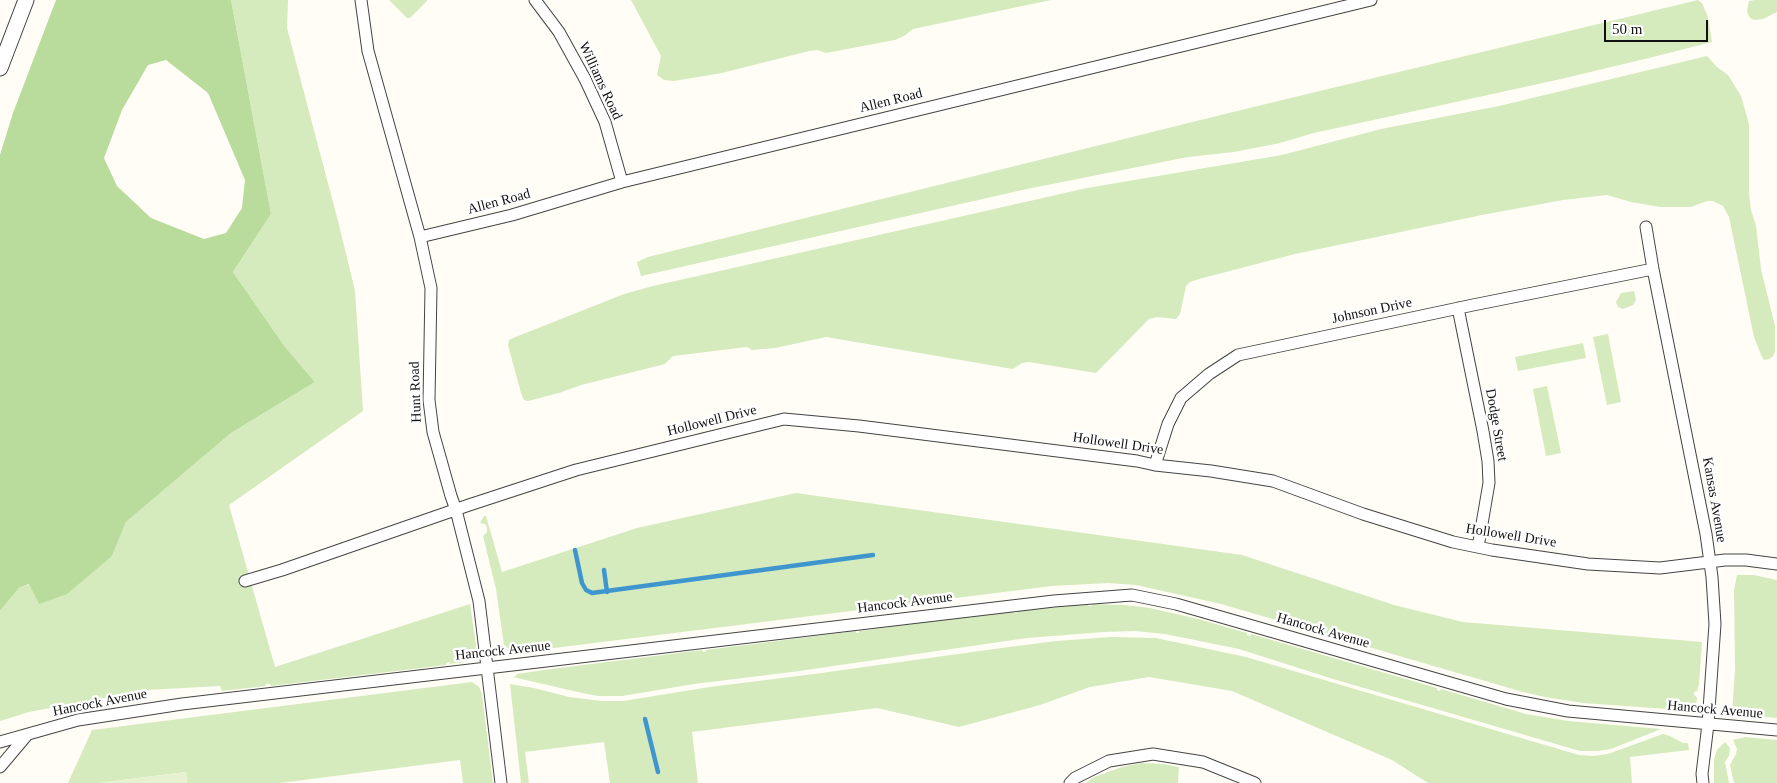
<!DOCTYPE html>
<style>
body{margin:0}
#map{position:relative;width:1777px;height:783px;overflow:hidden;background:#fffdf5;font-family:"Times New Roman",serif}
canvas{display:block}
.scale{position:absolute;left:1604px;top:20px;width:104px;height:22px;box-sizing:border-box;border:2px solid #111;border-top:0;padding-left:6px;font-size:15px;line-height:18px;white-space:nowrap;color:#111;-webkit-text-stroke:4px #fff;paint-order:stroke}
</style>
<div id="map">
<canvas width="1777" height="783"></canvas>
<div class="scale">50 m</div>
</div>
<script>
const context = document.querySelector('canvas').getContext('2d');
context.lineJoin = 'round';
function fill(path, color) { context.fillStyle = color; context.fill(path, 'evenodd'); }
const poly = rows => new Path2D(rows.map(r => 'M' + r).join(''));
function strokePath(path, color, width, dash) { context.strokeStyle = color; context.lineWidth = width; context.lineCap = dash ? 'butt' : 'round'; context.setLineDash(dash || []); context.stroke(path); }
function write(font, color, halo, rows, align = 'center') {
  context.font = font + ' "Times New Roman",serif'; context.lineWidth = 5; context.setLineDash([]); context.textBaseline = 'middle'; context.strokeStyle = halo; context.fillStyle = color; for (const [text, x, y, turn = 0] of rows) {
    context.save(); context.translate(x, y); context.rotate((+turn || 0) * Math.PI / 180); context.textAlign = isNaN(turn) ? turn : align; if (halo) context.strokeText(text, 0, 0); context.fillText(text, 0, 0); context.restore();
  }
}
const green = poly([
 [231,0,288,0,287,28,339,225,355,291,363,411,229,505,275,667,470,604,476,645,475,653,472,652,470,656,464,659,464,662,450,664,449,662,446,663,446,665,271,686,270,684,266,684,266,686,222,691,220,686,147,690,29,712,0,721,0,611,19,588,112,556,126,522,231,433,315,382,285,347,233,272,271,214],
 [389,0,427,0,427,1,410,18,407,18],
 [631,0,1051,0,913,29,904,36,895,40,826,53,817,50,809,51,722,73,674,81,664,80,657,75,661,56],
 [1698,0,1702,3,1708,17,1712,42,1649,58,1561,79,1314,133,1280,143,1234,152,1188,157,1027,189,641,276,637,262,648,257,1245,109],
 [1755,0,1777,0,1777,12,1763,19,1754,20,1750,18,1747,12,1748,5,1749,1],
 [1707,56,1717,67,1728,75,1741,96,1749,124,1749,193,1751,210,1756,226,1761,269,1775,326,1775,352,1773,356,1769,359,1764,360,1762,357,1754,337,1729,217,1723,206,1713,201,1707,201,1691,207,1660,207,1631,202,1607,195,1563,200,1482,215,1295,254,1199,279,1190,282,1186,286,1180,314,1176,319,1157,317,1149,319,1096,373,1029,362,1022,363,1013,369,826,337,775,348,752,350,747,347,673,356,665,364,581,385,559,393,528,401,524,400,521,393,508,345,509,340,513,338,624,294,653,286,1087,188,1282,155,1381,129,1499,106],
 [1634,291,1636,300,1633,305,1623,309,1618,307,1616,302,1621,293],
 [1608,334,1621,402,1607,405,1593,337],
 [1583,343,1586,358,1518,371,1515,357],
 [1547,386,1561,453,1546,456,1533,389],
 [796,493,1242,555,1394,605,1463,622,1702,642,1699,684,1697,691,1694,692,1694,695,1696,696,1697,699,1696,704,1693,703,1685,710,1680,710,1583,703,1545,697,1523,692,1221,604,1136,585,1108,583,1052,586,514,653,510,653,510,650,504,645,496,589,483,536,487,532,487,527,485,524,480,523,484,516,486,516,502,572,637,528],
 [1737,575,1754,575,1777,580,1777,718,1732,714,1735,670,1734,590],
 [1088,604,1088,606,1092,606,1091,604,1124,605,1150,608,1198,619,1247,633,1247,635,1250,636,1251,634,1437,688,1437,690,1440,691,1441,689,1526,714,1568,721,1661,729,1611,749,1598,751,1580,751,1333,679,1239,649,1165,634,1135,631,1104,632,1027,638,792,672,694,684,622,696,598,696,582,693,513,677,516,676,517,674,544,670,702,650,703,652,706,652,706,650,856,631,856,633,859,633,859,631,942,620,1014,611,1014,613,1017,613,1017,611],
 [1111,637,1156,638,1246,657,1579,755,1594,756,1608,754,1663,734,1670,736,1683,743,1688,743,1689,750,1630,757,1632,783,1428,783,1392,760,1232,691,1149,677,1090,687,1040,705,959,727,877,708,692,732,698,783,610,783,604,742,525,752,529,783,521,783,510,684,534,688,569,697,602,701,623,701,710,687,814,674,994,649,1056,641],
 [472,682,479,687,482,694,493,783,463,783,460,760,280,783,187,783,186,772,99,783,68,783,92,730],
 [1745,737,1777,740,1777,783,1734,783,1730,765,1736,754,1737,749,1733,740],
 [1725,742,1730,748,1729,756,1725,762,1729,783,1714,783,1714,759,1717,750],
 [1141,763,1163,764,1179,767,1178,783,1086,783,1094,777,1122,767]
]);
const forest = poly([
 [56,0,231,0,271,214,233,272,285,347,315,382,231,433,126,522,112,556,67,594,39,604,29,584,19,588,0,611,0,155,13,113],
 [166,60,208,93,245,180,242,208,226,233,204,239,151,218,117,186,104,158,122,110,148,65]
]);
const pitch = poly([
 [186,772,187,783,99,783]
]);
const stream = poly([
 [575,550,582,583,586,590,592,593,873,555],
 [604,570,607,592],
 [645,719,658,772]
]);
const minor = poly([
 [361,0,368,51,420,237,431,288,429,400,433,432,451,496,456,510,479,601,501,783],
 [535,0,559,32,585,79,605,122,622,182],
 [1646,227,1653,269,1706,534,1712,577,1715,624,1708,724,1702,774,1703,783],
 [420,237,512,215,622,182,1371,0],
 [1458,308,1483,431,1488,461,1489,483,1478,547],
 [1155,465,1168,424,1181,398,1209,374,1238,355,1473,305,1653,269],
 [245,581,282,570,469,505,576,470,784,419,859,426,1137,461,1155,465,1211,471,1273,481,1363,514,1453,542,1492,550,1588,564,1660,568,1725,560,1746,560,1777,564],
 [0,742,78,720,182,704,1054,601,1132,595,1176,604,1506,699,1568,711,1777,730],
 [0,767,27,735],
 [1070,783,1075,778,1109,761,1153,754,1203,762,1255,783]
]);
const tertiary = poly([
 [0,68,26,0]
]);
const streetNames = [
 ["Williams Road",600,81,65],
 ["Allen Road",891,101,-14],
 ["Allen Road",499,202,-15],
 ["Johnson Drive",1372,311,-12],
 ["Hunt Road",416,392,-92],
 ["Hollowell Drive",712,421,-14],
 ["Dodge Street",1496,425,80],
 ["Hollowell Drive",1118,444,8],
 ["Kansas Avenue",1714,500,80],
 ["Hollowell Drive",1511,536,9],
 ["Hancock Avenue",905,603,-7],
 ["Hancock Avenue",1323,631,16],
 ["Hancock Avenue",503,651,-6],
 ["Hancock Avenue",100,703,-11],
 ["Hancock Avenue",1715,710,5]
];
fill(green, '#d5ebbd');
fill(forest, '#b9dc9c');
fill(pitch, '#e6f2cf');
strokePath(stream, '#3f96cf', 4.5);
strokePath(minor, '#444', 13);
strokePath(tertiary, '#444', 17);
strokePath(minor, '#fff', 11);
strokePath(tertiary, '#fff', 15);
write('14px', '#111', '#fff', streetNames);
</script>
